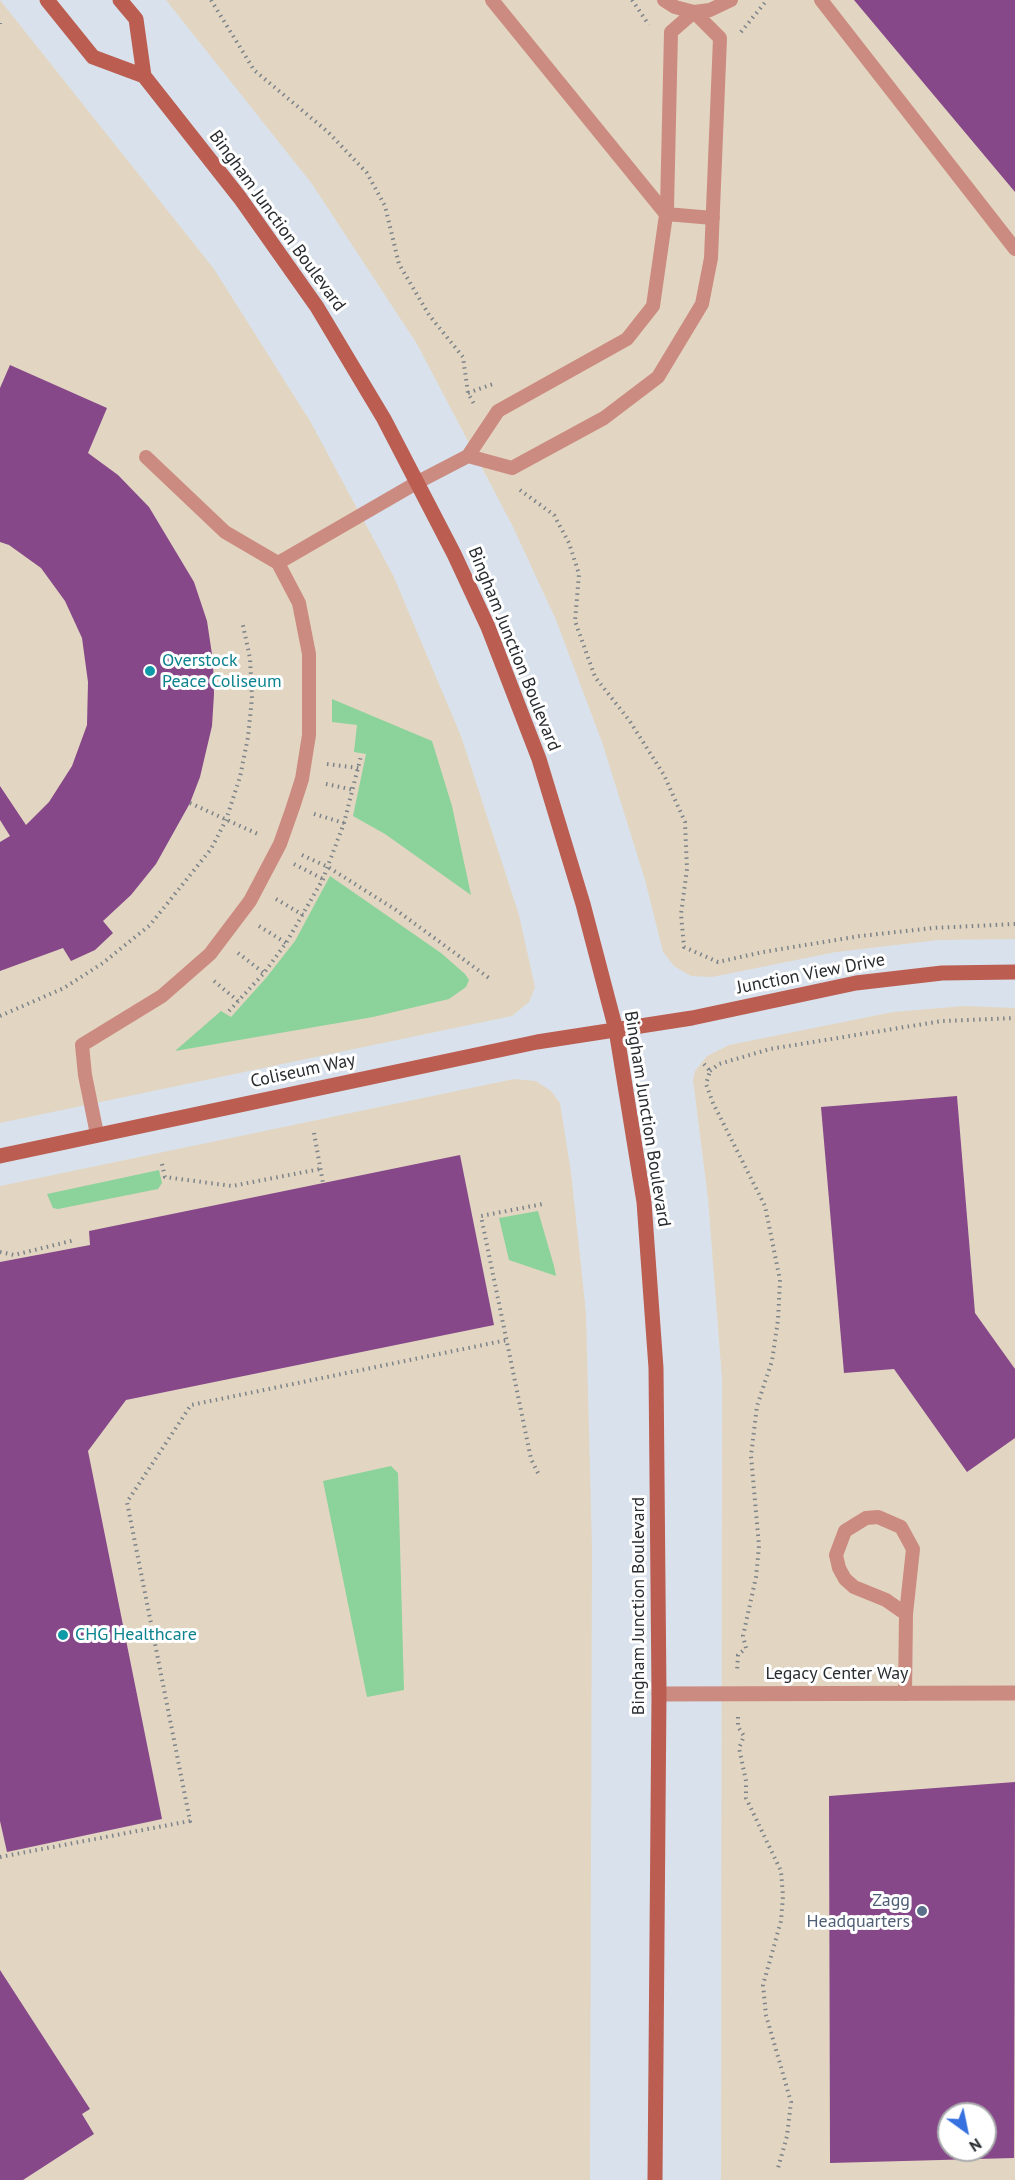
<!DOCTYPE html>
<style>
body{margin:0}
#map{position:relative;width:1015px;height:2180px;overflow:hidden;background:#d9e2ec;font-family:"PT Sans",sans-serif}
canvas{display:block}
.north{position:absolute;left:937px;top:2102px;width:60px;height:60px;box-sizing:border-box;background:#fff;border:2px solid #a9abac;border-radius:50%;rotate:147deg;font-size:16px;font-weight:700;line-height:24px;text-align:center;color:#282c2f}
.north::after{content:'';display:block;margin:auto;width:21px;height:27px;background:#3771df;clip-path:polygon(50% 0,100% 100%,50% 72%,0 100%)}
</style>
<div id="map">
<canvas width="1015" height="2180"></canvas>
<div class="north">N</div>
</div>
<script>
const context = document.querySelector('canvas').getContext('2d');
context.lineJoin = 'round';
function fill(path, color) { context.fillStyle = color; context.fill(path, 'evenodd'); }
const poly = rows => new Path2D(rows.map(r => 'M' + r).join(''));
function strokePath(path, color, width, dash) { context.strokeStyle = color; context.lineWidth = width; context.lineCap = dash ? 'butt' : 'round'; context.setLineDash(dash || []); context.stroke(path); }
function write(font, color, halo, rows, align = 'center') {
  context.font = font + ' "PT Sans",sans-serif'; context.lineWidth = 6; context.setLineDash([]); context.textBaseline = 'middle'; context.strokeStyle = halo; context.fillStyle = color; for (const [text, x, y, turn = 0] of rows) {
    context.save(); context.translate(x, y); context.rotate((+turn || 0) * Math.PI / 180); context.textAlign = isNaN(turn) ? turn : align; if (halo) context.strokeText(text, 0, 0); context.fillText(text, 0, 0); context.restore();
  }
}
const commercial = poly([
 [0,0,214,269,310,421,393,575,461,736,519,915,535,987,529,1002,512,1016,0,1123],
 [166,0,1015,0,1015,939,939,940,836,952,712,977,691,976,674,966,663,952,645,880,602,742,556,620,513,527,417,344,312,184],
 [965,1006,1015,1008,1015,2180,721,2180,722,1379,708,1199,693,1080,695,1071,707,1056,729,1045,893,1012],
 [949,2114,985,2114,985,2150,949,2150],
 [514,1079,536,1081,551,1091,560,1103,571,1172,586,1313,592,1548,590,2180,0,2180,0,1186]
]);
const green = poly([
 [332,699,432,741,452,806,471,895,385,834,353,816,366,754,354,752,357,725,332,722],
 [330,876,441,953,465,974,469,980,466,987,449,999,373,1017,175,1051,221,1011,231,1017,266,978,295,941],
 [159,1170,162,1183,158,1189,58,1209,53,1208,47,1194],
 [538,1211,554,1266,556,1276,509,1260,499,1218],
 [391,1466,398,1473,404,1690,367,1697,323,1481]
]);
const building = poly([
 [854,0,1015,0,1015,192],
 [10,365,107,408,88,453,118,475,149,507,194,582,207,621,213,661,214,694,212,726,200,777,190,803,156,864,131,895,103,921,113,933,95,950,71,961,63,948,0,971,0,842,10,836,0,820,0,786,26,825,49,802,72,766,87,725,88,682,82,638,65,601,41,568,9,545,0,542,0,388],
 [957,1096,975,1313,1015,1369,1015,1438,967,1472,894,1369,844,1373,821,1107],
 [460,1155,494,1325,126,1400,88,1451,162,1819,7,1852,0,1821,0,1262,90,1245,89,1231],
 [1015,1782,1014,2158,830,2163,829,1796],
 [949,2114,985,2114,985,2150,949,2150],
 [0,1970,90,2109,82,2114,94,2134,23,2180,0,2180]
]);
const path = poly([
 [211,0,254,70,328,132,367,173,385,206,399,264,429,315,463,357,468,393,474,404],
 [632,0,649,25],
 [0,23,0,24],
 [741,32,767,0],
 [468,393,493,384],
 [520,490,554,515,569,543,579,574,575,621,595,677,629,720,664,775,685,822,687,869,681,914,684,947,718,962,763,952,860,936,933,928,1015,924],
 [327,764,359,768],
 [326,784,354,790],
 [190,803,260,835],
 [314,814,344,823],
 [302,855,328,867,396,910,489,978],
 [294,864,323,879],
 [276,899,303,915],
 [259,926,286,943],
 [238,953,264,973],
 [214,981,238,1001],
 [229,1011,264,973,286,943,323,879,344,823,361,756],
 [0,1016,64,988,103,963,150,925,211,849,226,820,240,777,248,737,252,698,250,658,242,621],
 [704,1064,710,1071,706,1084,713,1103,765,1206,780,1280,778,1320,772,1361,757,1406,751,1456,759,1546,756,1577,743,1636,746,1648,738,1655,737,1671],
 [710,1071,719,1064,770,1049,942,1021,1015,1018],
 [314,1133,323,1183],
 [162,1164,165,1177,232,1186,320,1169],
 [0,1252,14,1255,75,1240],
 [538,1473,531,1459,481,1216,543,1204],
 [738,1717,738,1727,744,1736,739,1748,746,1781,746,1798,781,1871,783,1896,781,1921,763,1985,766,2015,791,2102,787,2136,778,2168],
 [0,1857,190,1821,127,1502,191,1405,507,1340]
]);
const lane = poly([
 [492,0,666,214,713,218],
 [664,0,675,7,694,12,710,10,731,0],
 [821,0,1015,249],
 [146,457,225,532,278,563],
 [97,1134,85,1075,82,1045,162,996,210,954,250,901,280,844,293,807,302,779,309,735,309,654,299,603,278,563,418,482,468,456,498,411,627,339,653,306,667,208,671,32,694,12,720,38,711,258,702,304,658,377,604,418,512,468,468,456],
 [878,1517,901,1527,913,1549,906,1614,886,1600,854,1587,845,1579,839,1568,836,1555,845,1531,866,1518,878,1517],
 [905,1694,906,1614]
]);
const street = poly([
 [659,1694,1015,1693]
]);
const secondary = poly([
 [47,0,93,57,144,76],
 [120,0,136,19,144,76,240,198,317,307,384,419,454,554,488,627,539,759,583,904,616,1030,644,1202,656,1368,659,1694,655,2180],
 [0,1156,537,1042,692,1018,856,983,942,973,1015,972]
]);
const markers = [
 [150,671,6,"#0f9aa8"],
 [63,1635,6,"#0f9aa8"],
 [922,1911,6,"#5c6f8a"]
];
const streetNames = [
 ["Bingham Junction Boulevard",277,221,54],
 ["Bingham Junction Boulevard",514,649,68],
 ["Junction View Drive",811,974,-11],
 ["Coliseum Way",303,1071,-12],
 ["Bingham Junction Boulevard",647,1119,81],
 ["Bingham Junction Boulevard",639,1606,-90],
 ["Legacy Center Way",837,1674]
];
const cultureNames = [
 ["Overstock",162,661],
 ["Peace Coliseum",162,682],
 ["CHG Healthcare",75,1635]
];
const serviceNames = [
 ["Zagg",910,1901],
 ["Headquarters",910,1922]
];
fill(commercial, '#e2d6c2');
fill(green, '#8bd29b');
fill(building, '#864889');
strokePath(path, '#7c8389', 4, [1.5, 4.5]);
strokePath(lane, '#cc8b81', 14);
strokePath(street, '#cc8b81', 15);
strokePath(secondary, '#bc5d51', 15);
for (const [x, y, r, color] of markers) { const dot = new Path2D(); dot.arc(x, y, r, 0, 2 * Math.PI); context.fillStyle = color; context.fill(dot); strokePath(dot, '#fff', 2); }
write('18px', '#282c2f', '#fff', streetNames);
write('18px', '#0d838f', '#fff', cultureNames, 'left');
write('18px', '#4e5e75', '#fff', serviceNames, 'right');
</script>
